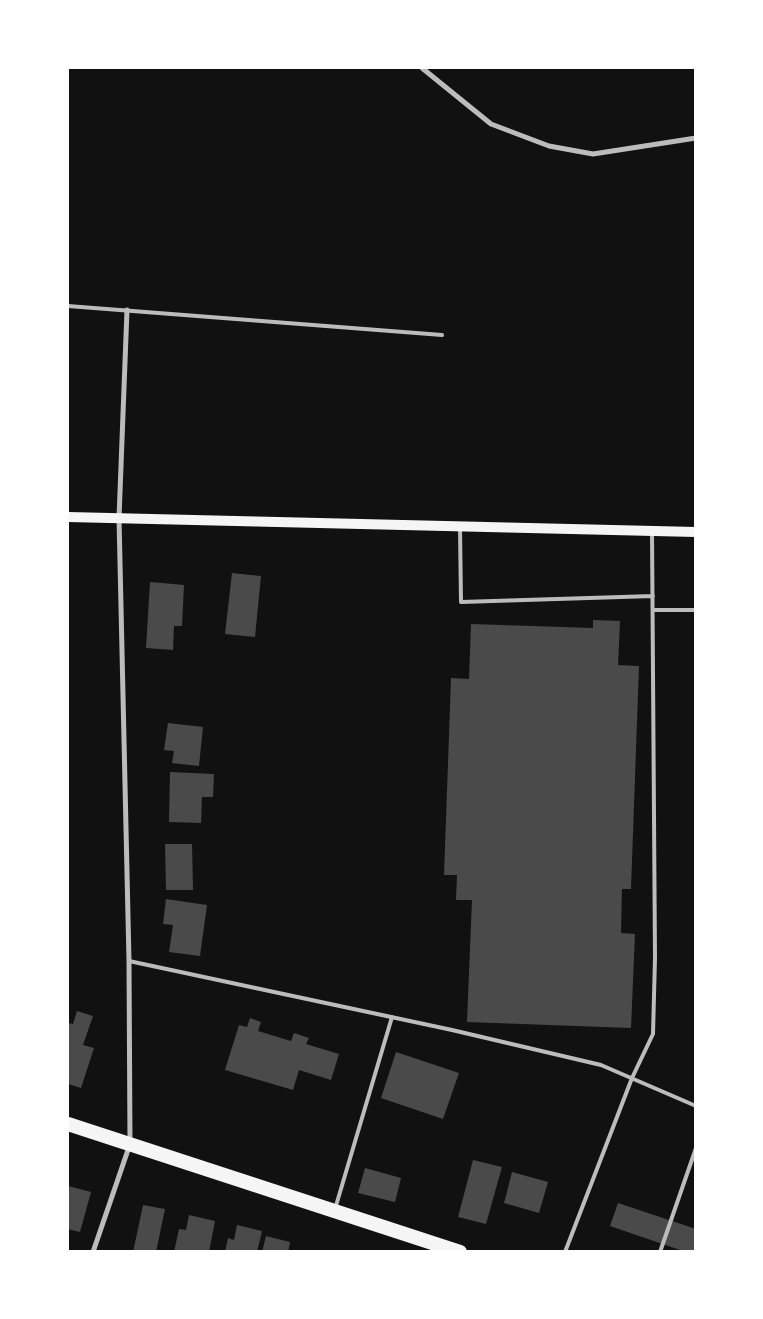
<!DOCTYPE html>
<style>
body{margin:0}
#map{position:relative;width:763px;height:1319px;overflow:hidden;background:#111;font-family:"Titillium Web",sans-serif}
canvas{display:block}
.frame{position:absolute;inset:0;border:69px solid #fff;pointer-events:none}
</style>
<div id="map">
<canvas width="763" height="1319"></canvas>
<div class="frame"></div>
</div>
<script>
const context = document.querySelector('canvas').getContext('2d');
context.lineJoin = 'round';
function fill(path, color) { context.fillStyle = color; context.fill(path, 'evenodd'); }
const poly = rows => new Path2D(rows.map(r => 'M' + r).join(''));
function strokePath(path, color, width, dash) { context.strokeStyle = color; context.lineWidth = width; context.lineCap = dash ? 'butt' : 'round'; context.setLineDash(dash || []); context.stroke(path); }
const building = poly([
 [232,573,261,576,255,637,225,634],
 [150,582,184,585,182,626,174,626,173,650,146,648],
 [593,620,620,621,618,665,639,666,631,889,622,889,621,933,635,934,631,1028,467,1022,472,900,456,900,457,875,444,875,451,678,469,679,471,624,593,628],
 [168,723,203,727,199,766,172,763,174,751,164,750],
 [170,772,214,774,213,797,202,797,201,823,169,822],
 [165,844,192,844,193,890,166,890],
 [166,899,207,905,200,956,169,952,173,925,163,924],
 [77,1011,93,1016,83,1045,94,1048,81,1088,68,1084,68,1023,73,1024],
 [250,1018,261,1022,258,1031,291,1041,294,1033,309,1038,306,1044,339,1054,331,1080,299,1070,293,1090,225,1070,239,1025,247,1027],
 [396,1052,459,1073,443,1119,381,1098],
 [473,1160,502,1167,486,1224,458,1217],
 [365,1168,401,1178,395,1202,358,1193],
 [512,1172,548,1182,539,1213,504,1203],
 [68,1186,91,1192,80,1232,68,1229],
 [618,1203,696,1229,696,1252,686,1252,610,1226],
 [143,1205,165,1209,156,1252,133,1252],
 [189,1215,215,1221,209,1252,174,1252,179,1229,186,1230],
 [237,1225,262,1231,257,1252,225,1252,228,1238,234,1240],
 [266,1236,290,1242,288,1252,262,1252]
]);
const service = poly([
 [68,306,442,335],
 [460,528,461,602,653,596],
 [653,610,696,610],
 [129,961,452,1030,601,1065,696,1106],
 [335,1209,392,1017],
 [565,1252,632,1078,653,1034,655,958,652,531],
 [660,1252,696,1148]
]);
const minor = poly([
 [422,68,491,124,549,146,593,154,696,138],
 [93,1252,130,1144,129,961,119,518,127,310]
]);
const secondary = poly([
 [68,517,696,532]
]);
const trunk = poly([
 [68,1124,460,1252]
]);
fill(building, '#4a4a4a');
strokePath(service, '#bcbcbc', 4);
strokePath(minor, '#bcbcbc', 5);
strokePath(secondary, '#f5f5f5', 10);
strokePath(trunk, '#f5f5f5', 14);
</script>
